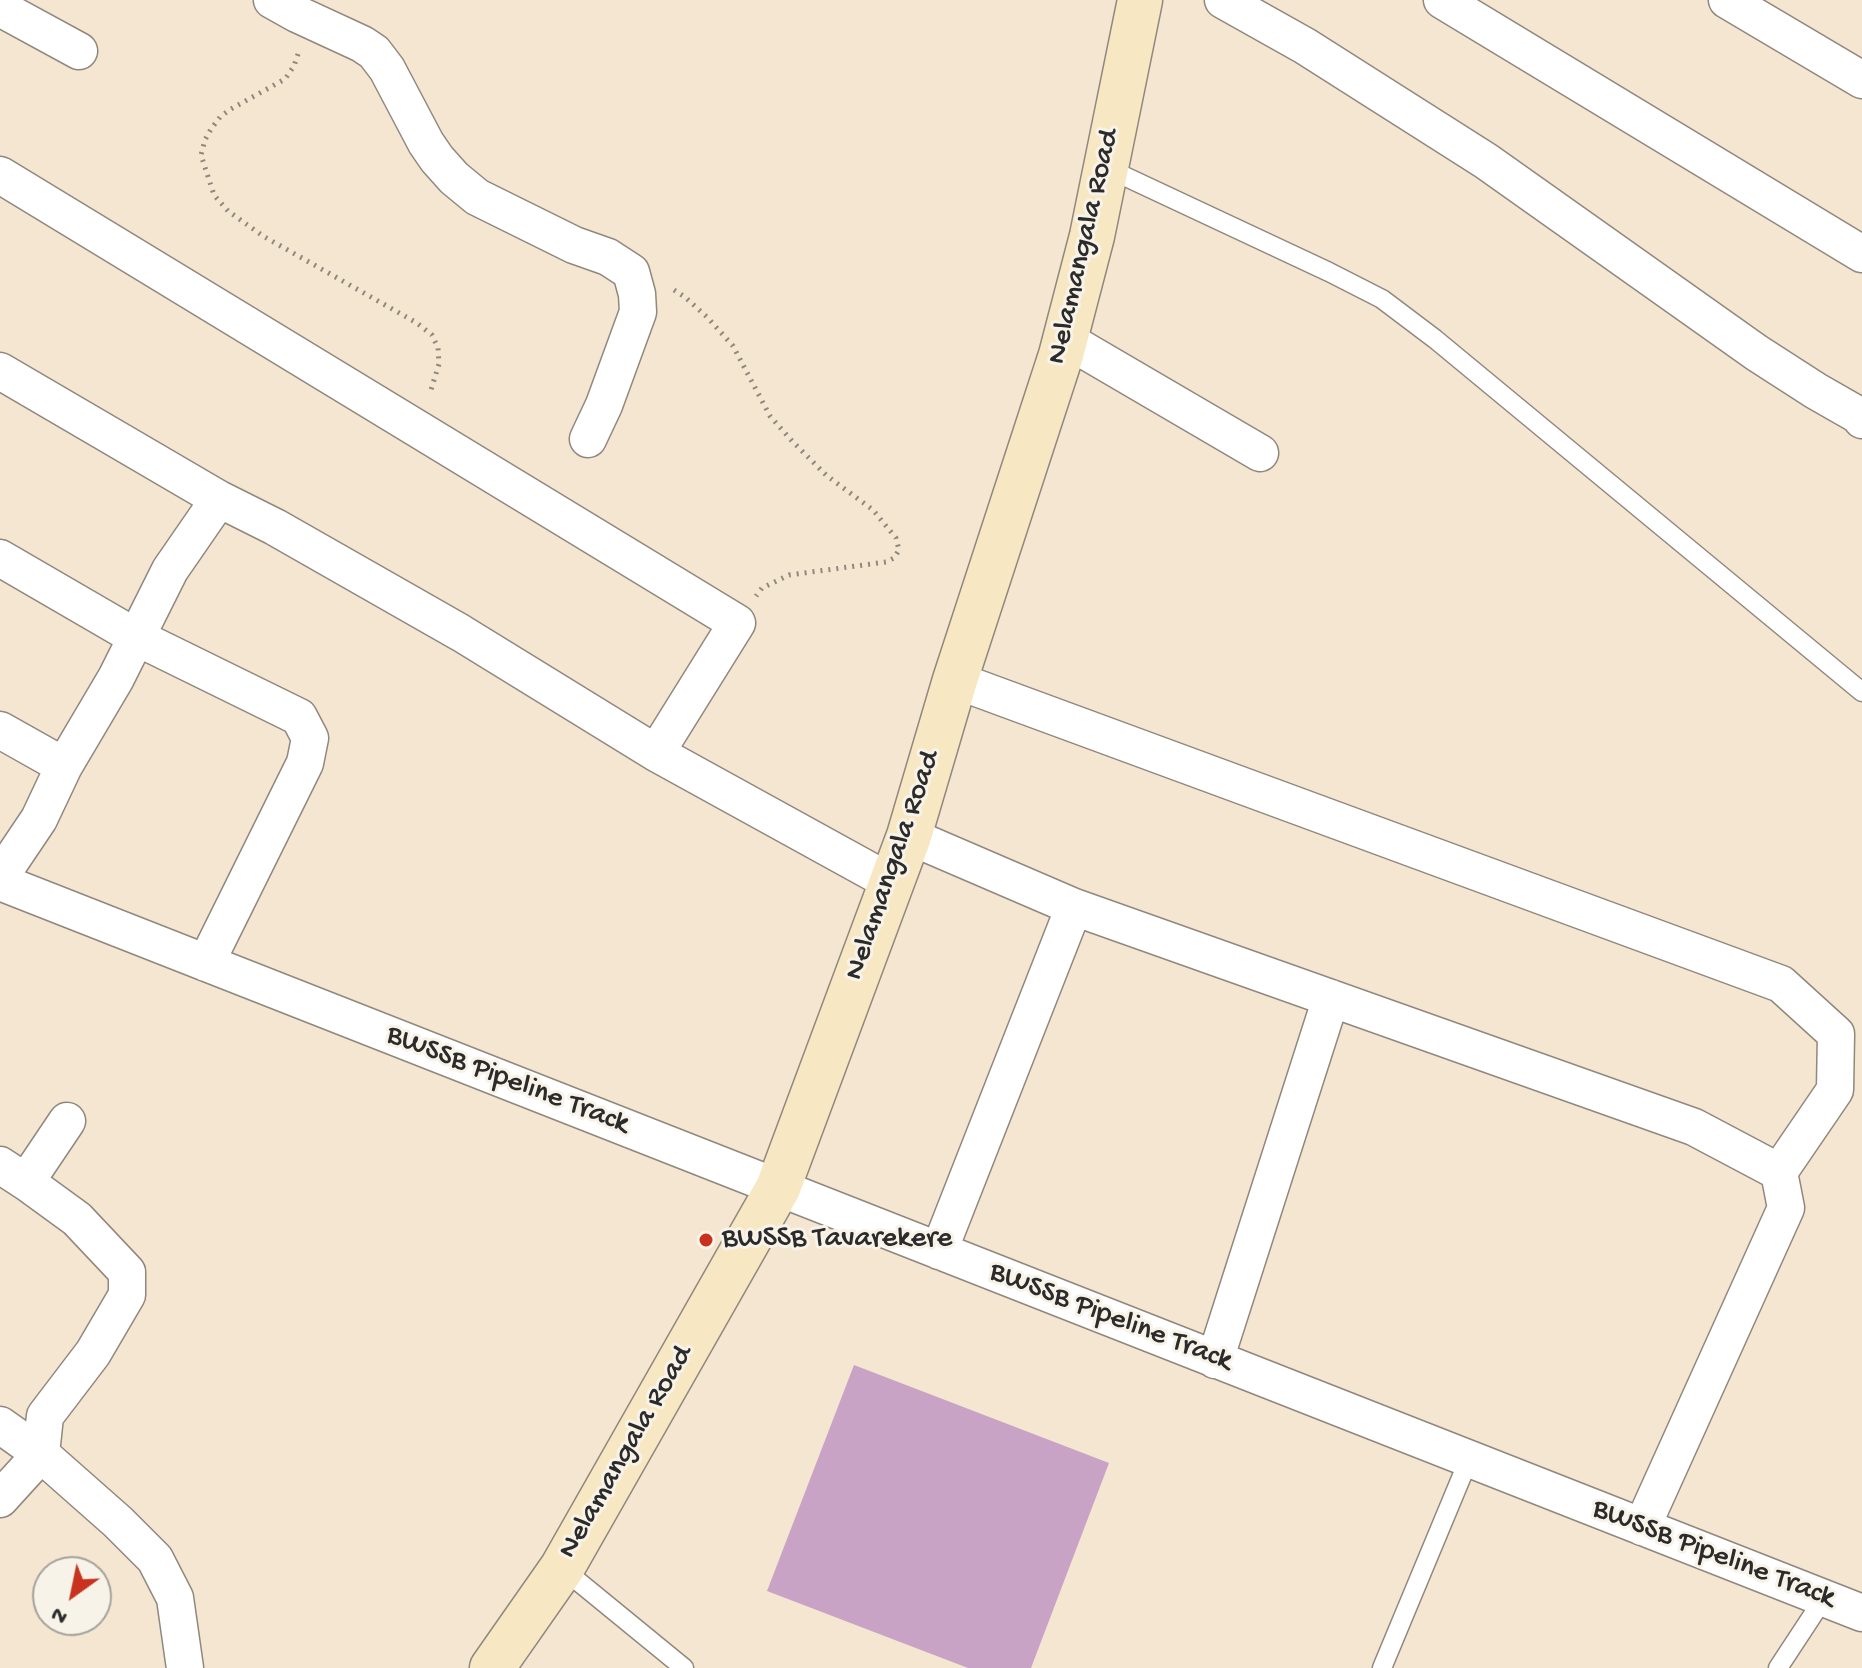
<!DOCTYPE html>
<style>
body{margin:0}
#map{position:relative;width:1862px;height:1668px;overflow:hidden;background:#f4e6d0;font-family:"Gochi Hand",sans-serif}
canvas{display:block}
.north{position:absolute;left:32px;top:1556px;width:80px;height:80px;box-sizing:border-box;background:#f7f3e8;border:2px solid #a5a39c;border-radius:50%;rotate:213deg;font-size:22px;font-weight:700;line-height:32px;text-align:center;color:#2b2b2b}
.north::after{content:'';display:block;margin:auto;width:28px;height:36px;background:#c8321e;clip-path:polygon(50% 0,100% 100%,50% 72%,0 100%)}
</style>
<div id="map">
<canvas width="1862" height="1668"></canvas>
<div class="north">N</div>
</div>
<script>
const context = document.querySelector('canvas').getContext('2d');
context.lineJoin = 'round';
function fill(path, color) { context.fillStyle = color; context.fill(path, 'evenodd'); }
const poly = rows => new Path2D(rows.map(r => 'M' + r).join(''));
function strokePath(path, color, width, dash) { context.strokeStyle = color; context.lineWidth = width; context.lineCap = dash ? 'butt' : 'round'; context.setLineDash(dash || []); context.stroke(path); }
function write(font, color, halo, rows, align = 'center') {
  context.font = font + ' "Gochi Hand",sans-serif'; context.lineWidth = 6; context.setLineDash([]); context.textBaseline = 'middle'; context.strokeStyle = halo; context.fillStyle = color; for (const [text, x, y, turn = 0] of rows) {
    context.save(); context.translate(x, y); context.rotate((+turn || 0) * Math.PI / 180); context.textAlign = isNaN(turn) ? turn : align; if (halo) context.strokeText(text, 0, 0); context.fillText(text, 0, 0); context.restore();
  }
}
const building = poly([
 [854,1365,1109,1463,1031,1668,968,1668,767,1591]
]);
const path = poly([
 [298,54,294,66,285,79,231,109,220,117,211,129,205,140,201,155,214,195,228,211,263,236,417,323,432,335,438,348,439,364,430,393],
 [674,290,685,297,708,318,733,346,770,416,792,441,826,475,873,510,896,538,899,550,894,558,886,562,789,575,762,588,756,596]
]);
const service = poly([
 [1107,168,1329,272,1382,299,1435,339,1862,692],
 [563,1569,684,1668],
 [1382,1668,1469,1459],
 [1778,1668,1824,1598]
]);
const minor = poly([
 [272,0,297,14,362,44,374,52,387,69,426,143,437,159,454,178,477,197,574,245,608,257,631,272,637,294,638,312,604,405,588,439],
 [1223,0,1305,46,1486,161,1757,353,1816,391,1858,415,1862,420],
 [1442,0,1862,254],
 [1727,0,1862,80],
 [0,8,79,51],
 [0,175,737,623,656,753],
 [1065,339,1260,453],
 [0,371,219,499],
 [0,558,136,637,299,717,310,738,305,763,206,963],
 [955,680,1781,984,1836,1034,1835,1090,1779,1172],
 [0,730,64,766],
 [909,836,1074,907,1694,1127,1779,1172,1786,1208,1642,1527],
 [0,877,39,819,64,766,116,678,170,570,219,499,275,527,461,633,656,753,892,883],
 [0,882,1862,1613],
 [0,1165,29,1184],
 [939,1251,1074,907],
 [1215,1360,1331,998],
 [0,1425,41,1454,118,1522,155,1559,175,1598,185,1668],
 [0,1499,41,1454,45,1416,93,1353,127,1295,127,1272,77,1219,29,1184,32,1173,67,1121]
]);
const secondary = poly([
 [492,1668,562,1568,778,1188,909,836,955,680,1061,355,1092,236,1140,0]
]);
const markers = [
 [706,1240,8,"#c8321e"]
];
const streetNames = [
 ["Nelamangala Road",1085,247,-77],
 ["Nelamangala Road",894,866,-71],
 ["BWSSB Pipeline Track",507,1081,21],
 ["BWSSB Pipeline Track",1110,1318,21],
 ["Nelamangala Road",627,1453,-60],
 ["BWSSB Pipeline Track",1713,1555,21]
];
const poiNames = [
 ["BWSSB Tavarekere",722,1240]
];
fill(building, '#c9a3c6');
strokePath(service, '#90887e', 21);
strokePath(minor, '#90887e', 39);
strokePath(secondary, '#90887e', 47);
strokePath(path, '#90887e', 5, [2, 6]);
strokePath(service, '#fff', 18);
strokePath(minor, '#fff', 36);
strokePath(secondary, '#f7e8c3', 44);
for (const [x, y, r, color] of markers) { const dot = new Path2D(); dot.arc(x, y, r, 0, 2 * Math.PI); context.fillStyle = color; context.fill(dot); strokePath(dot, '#f7f3e8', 3); }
write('30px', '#2b2b2b', '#f7f3e8', streetNames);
write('30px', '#2b2b2b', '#f7f3e8', poiNames, 'left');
</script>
